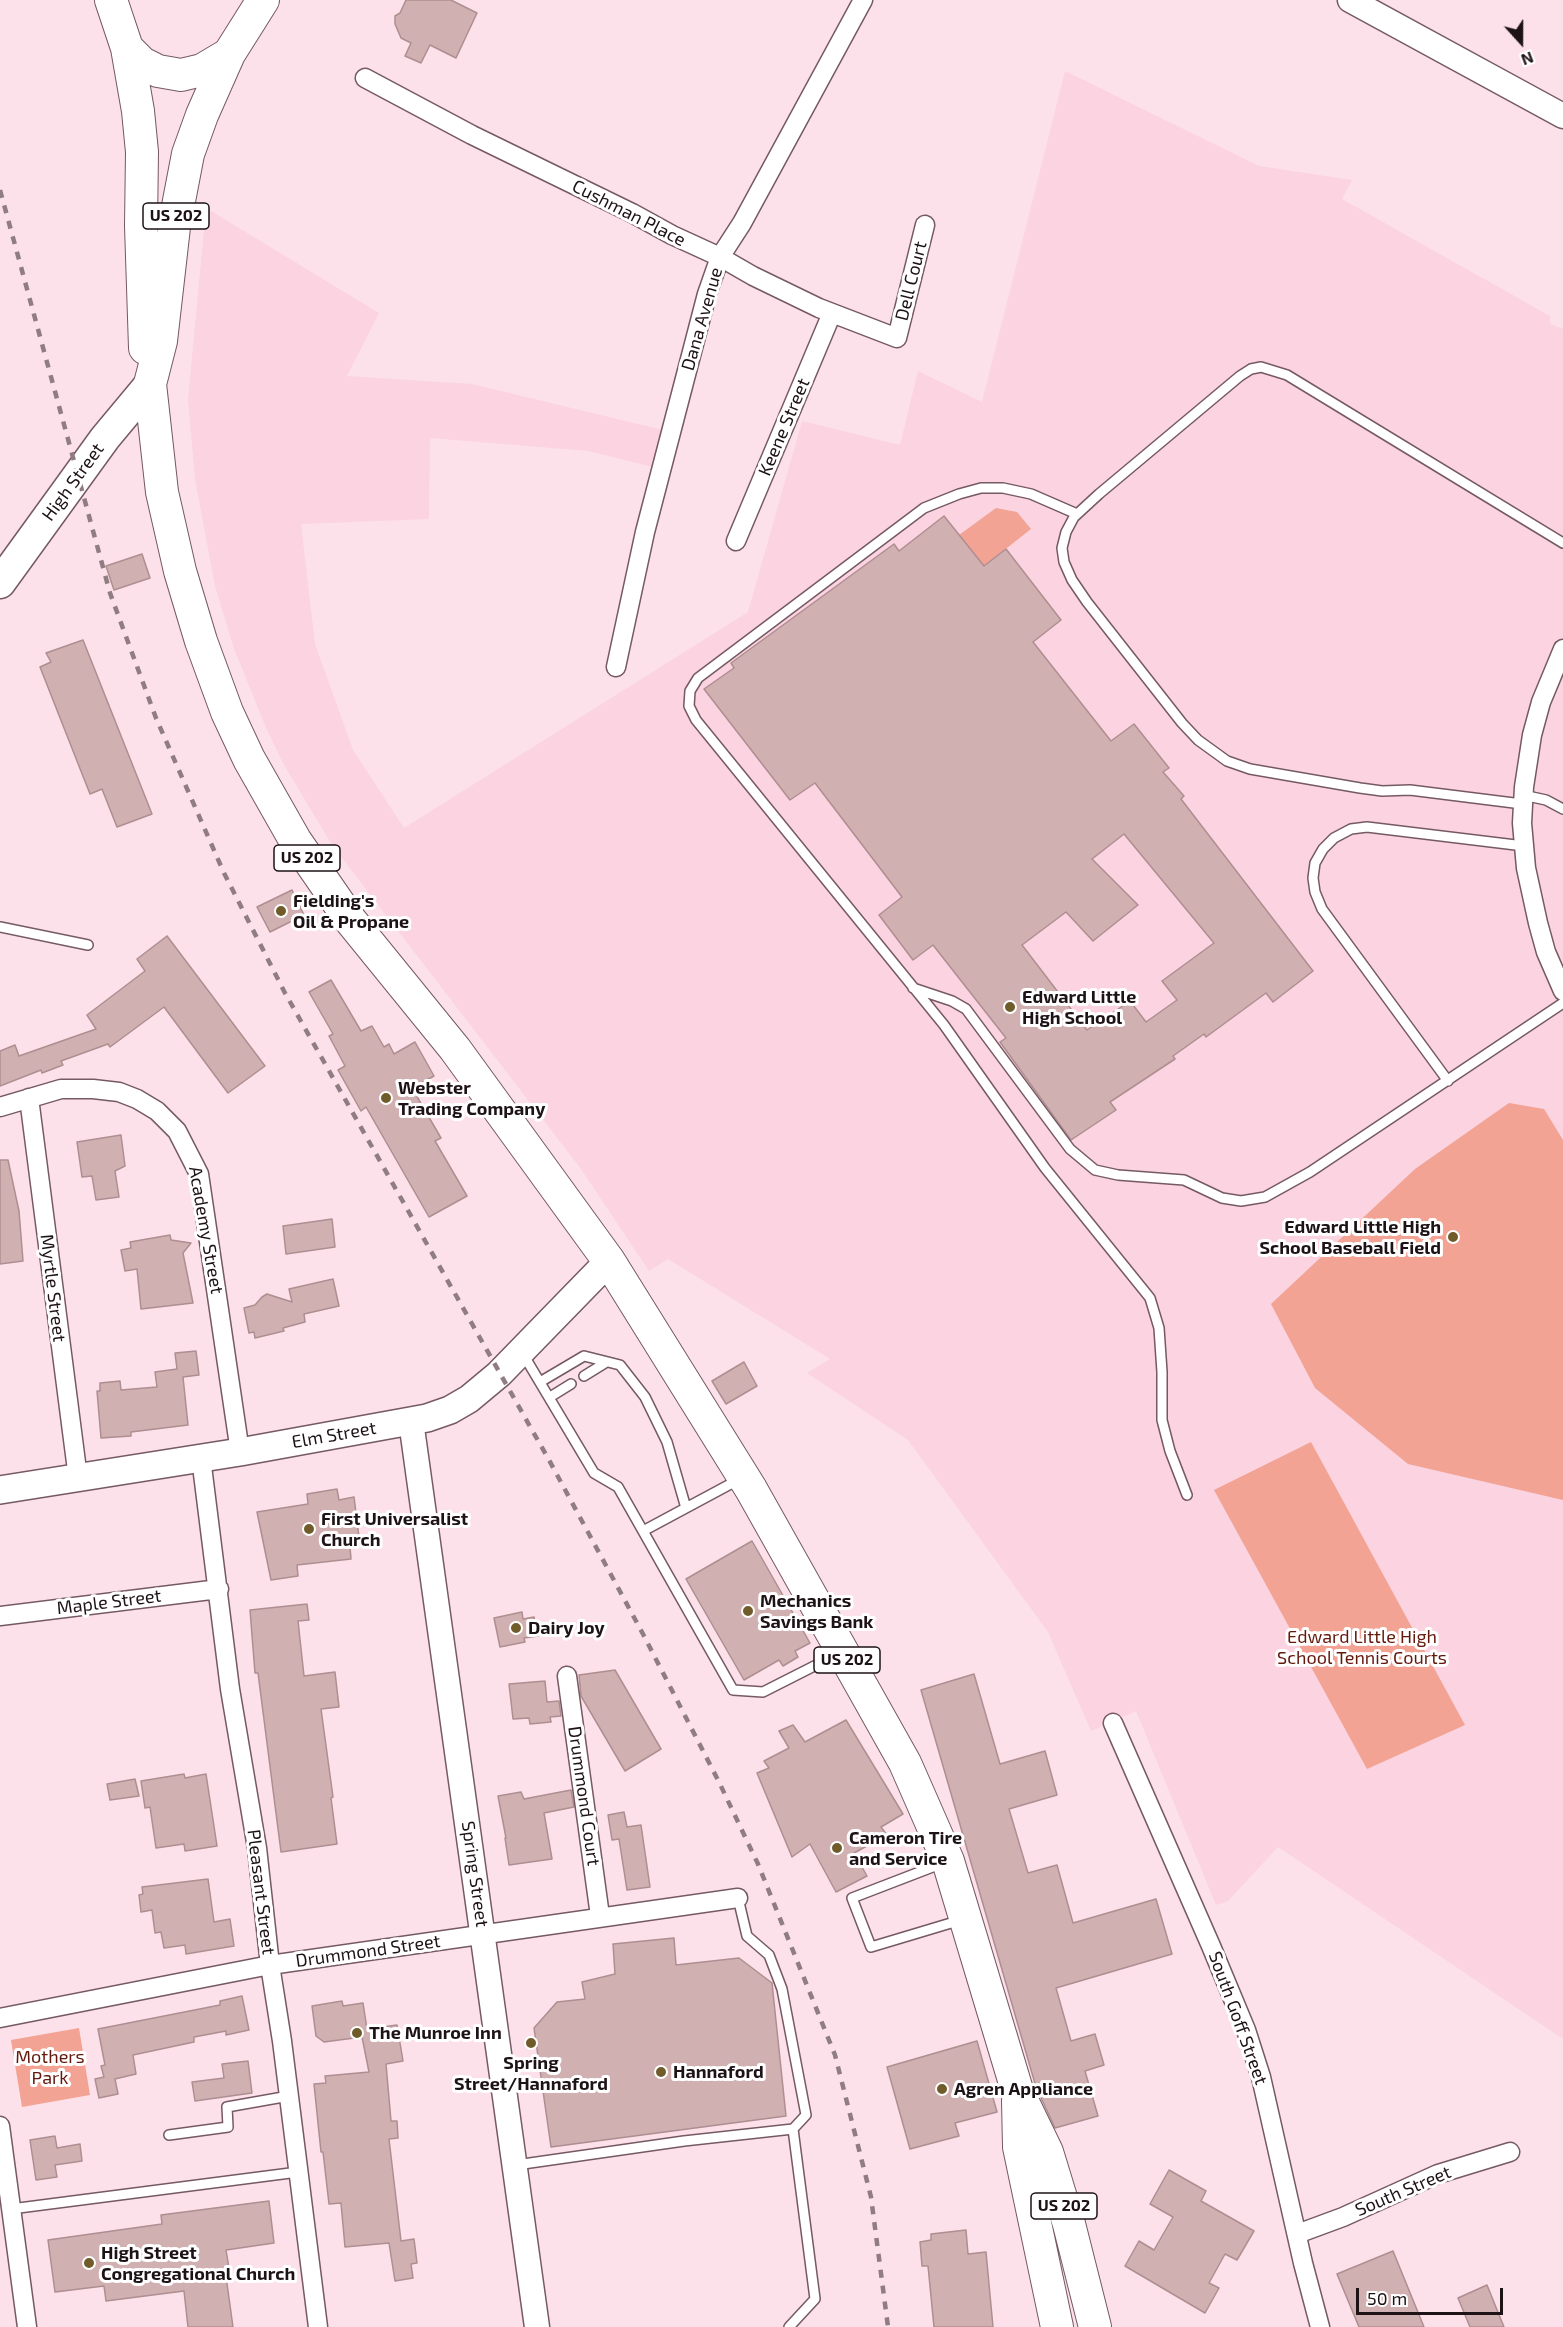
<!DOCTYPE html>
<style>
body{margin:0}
#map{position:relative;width:1563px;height:2327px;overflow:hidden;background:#fce1ea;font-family:"Exo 2",sans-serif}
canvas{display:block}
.north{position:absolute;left:1491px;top:12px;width:60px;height:60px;-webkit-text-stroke:4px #fff;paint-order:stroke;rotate:159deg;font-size:16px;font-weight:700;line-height:24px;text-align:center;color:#1d1216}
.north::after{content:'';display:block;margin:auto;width:21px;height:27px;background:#1d1216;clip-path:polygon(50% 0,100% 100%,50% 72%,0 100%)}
.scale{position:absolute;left:1356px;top:2288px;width:147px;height:27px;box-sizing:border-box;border:3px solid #1d1216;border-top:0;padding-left:8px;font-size:18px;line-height:21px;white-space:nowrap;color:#1d1216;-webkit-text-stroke:4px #fff;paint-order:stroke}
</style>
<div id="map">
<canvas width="1563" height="2327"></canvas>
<div class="north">N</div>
<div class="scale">50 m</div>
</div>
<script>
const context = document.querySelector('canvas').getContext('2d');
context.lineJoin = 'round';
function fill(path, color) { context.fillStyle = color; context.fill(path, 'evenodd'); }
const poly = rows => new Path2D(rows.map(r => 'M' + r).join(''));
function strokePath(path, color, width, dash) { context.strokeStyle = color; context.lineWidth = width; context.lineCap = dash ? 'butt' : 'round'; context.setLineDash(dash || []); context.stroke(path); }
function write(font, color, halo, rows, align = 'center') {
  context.font = font + ' "Exo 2",sans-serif'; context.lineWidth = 6; context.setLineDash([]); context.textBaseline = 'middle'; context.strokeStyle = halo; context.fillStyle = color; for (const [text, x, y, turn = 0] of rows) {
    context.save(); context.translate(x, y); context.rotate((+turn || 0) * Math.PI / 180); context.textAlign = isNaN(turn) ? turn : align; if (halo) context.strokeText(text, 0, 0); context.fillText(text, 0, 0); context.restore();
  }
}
const built = poly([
 [1065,71,1259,166,1352,180,1342,199,1550,316,1550,324,1563,329,1563,2039,1278,1847,1228,1901,1216,1905,1136,1711,1091,1731,1048,1632,908,1440,807,1373,830,1359,668,1259,649,1271,581,1169,332,845,284,765,267,730,234,649,215,586,195,479,188,400,206,208,379,313,347,376,472,384,663,430,653,467,588,451,430,438,429,519,301,524,315,644,353,750,404,828,748,612,802,421,900,445,918,371,982,402]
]);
const green = poly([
 [996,508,1017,512,1031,529,984,566,959,535],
 [1509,1103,1544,1109,1563,1140,1563,1500,1408,1464,1315,1388,1271,1304,1415,1169],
 [1311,1442,1465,1725,1367,1769,1214,1490],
 [79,2028,90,2095,22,2107,11,2040]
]);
const building = poly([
 [406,0,451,0,477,13,456,58,430,45,421,63,405,56,411,43,401,38,395,24,395,16,400,13,406,0],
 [944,516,984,566,1006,549,1061,620,1033,642,1111,741,1134,724,1169,768,1163,772,1184,796,1181,799,1313,971,1273,1002,1266,993,1206,1037,1204,1034,1173,1056,1175,1059,1110,1102,1116,1110,1071,1140,1000,1042,1006,1038,933,945,913,960,879,915,902,897,815,783,790,800,704,689,734,668,731,663,894,544,899,551,944,516],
 [1124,834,1214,943,1162,981,1177,1000,1146,1022,1130,1001,1087,1030,1022,945,1066,912,1093,941,1138,905,1092,859,1124,834],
 [142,554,150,578,114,590,106,566,142,554],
 [83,640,152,814,117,827,102,789,90,794,40,667,51,662,46,653,83,640],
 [292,890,304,915,270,932,257,907,292,890],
 [167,936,265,1066,228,1093,164,1007,110,1047,108,1044,61,1061,63,1065,42,1073,41,1070,0,1086,0,1051,15,1045,19,1056,96,1029,87,1015,145,971,137,959,167,936],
 [331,980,361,1031,372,1026,384,1047,389,1044,394,1054,415,1042,434,1076,412,1088,441,1138,435,1141,467,1196,429,1217,366,1107,361,1111,338,1070,345,1066,329,1036,333,1034,309,992,331,980],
 [121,1135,125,1166,115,1171,119,1197,96,1200,92,1176,82,1177,77,1142,121,1135],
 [0,1160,8,1160,19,1211,23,1261,0,1264,0,1160],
 [332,1219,335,1247,286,1254,283,1226,332,1219],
 [170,1235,171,1240,191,1243,183,1253,193,1303,141,1309,137,1269,125,1271,121,1250,131,1248,130,1242,170,1235],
 [333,1279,339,1306,304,1314,305,1322,283,1328,284,1331,255,1338,254,1332,249,1333,244,1308,255,1305,262,1297,267,1294,292,1302,289,1289,333,1279],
 [196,1351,199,1375,183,1377,188,1425,131,1432,131,1436,101,1438,97,1391,100,1391,100,1383,120,1381,121,1390,157,1387,155,1372,177,1369,175,1353,196,1351],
 [744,1362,757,1386,726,1404,712,1381,744,1362],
 [337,1489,339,1500,354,1497,360,1545,350,1547,351,1559,297,1565,298,1576,271,1580,257,1512,308,1504,307,1494,337,1489],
 [752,1541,810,1643,795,1651,798,1657,783,1666,779,1660,744,1680,686,1579,752,1541],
 [307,1604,309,1620,298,1621,304,1676,335,1672,339,1707,321,1709,333,1797,331,1798,337,1844,281,1852,258,1673,255,1673,250,1610,307,1604],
 [522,1612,523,1619,534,1617,538,1636,524,1638,525,1642,500,1647,494,1618,522,1612],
 [615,1670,661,1749,625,1771,581,1696,579,1675,615,1670],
 [974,1674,1000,1764,1045,1751,1057,1795,1009,1809,1028,1873,1057,1865,1073,1923,1156,1899,1172,1954,1056,1988,1071,2041,1095,2034,1104,2065,1085,2071,1098,2116,1055,2128,1036,2087,921,1690,974,1674],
 [545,1681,547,1702,559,1701,561,1716,550,1717,551,1722,530,1724,529,1718,513,1719,509,1684,545,1681],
 [846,1720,903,1814,881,1827,887,1835,854,1853,867,1876,836,1892,810,1844,792,1857,757,1773,769,1768,764,1761,789,1748,779,1731,793,1725,805,1742,846,1720],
 [184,1774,185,1778,206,1774,217,1846,185,1851,184,1844,156,1848,150,1807,145,1808,141,1781,184,1774],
 [135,1779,139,1796,110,1800,107,1784,135,1779],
 [571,1790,574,1807,544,1813,552,1859,509,1865,505,1838,506,1838,498,1796,521,1792,524,1799,571,1790],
 [624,1812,627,1827,641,1825,650,1887,627,1890,619,1839,612,1840,608,1815,624,1812],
 [208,1879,214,1922,230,1919,234,1946,186,1954,185,1945,164,1948,161,1932,155,1933,152,1910,141,1912,139,1895,143,1894,142,1887,208,1879],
 [674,1938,676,1965,739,1958,772,1983,786,2116,551,2147,534,2028,557,2002,585,1999,582,1982,615,1974,613,1944,674,1938],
 [242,1996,249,2030,226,2035,226,2031,194,2037,194,2042,133,2055,136,2074,115,2079,118,2094,99,2098,95,2079,104,2077,101,2066,105,2065,98,2029,220,2005,220,2001,242,1996],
 [342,2001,343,2006,363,2003,367,2029,397,2025,403,2061,386,2064,391,2121,397,2121,398,2138,389,2139,401,2241,414,2239,417,2263,411,2264,413,2278,395,2281,389,2243,345,2247,341,2203,329,2204,323,2152,321,2152,314,2084,326,2083,325,2076,369,2072,362,2037,324,2042,316,2036,312,2006,342,2001],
 [977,2041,997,2112,955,2123,959,2136,910,2149,887,2067,977,2041],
 [248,2061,252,2093,195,2101,192,2082,224,2078,222,2064,248,2061],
 [55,2136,57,2148,80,2144,82,2161,55,2165,57,2177,36,2180,30,2140,55,2136],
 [1169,2170,1206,2191,1201,2201,1254,2231,1237,2260,1225,2254,1209,2283,1219,2288,1205,2313,1125,2266,1139,2241,1154,2250,1173,2217,1150,2204,1169,2170],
 [269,2201,274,2243,226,2250,229,2268,225,2269,233,2327,188,2327,184,2291,106,2301,104,2286,55,2292,48,2240,162,2224,161,2215,269,2201],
 [966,2230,968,2254,986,2252,993,2327,934,2327,928,2266,922,2266,920,2242,931,2240,931,2234,966,2230],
 [1393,2251,1424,2327,1359,2327,1337,2274,1393,2251],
 [1487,2285,1504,2327,1470,2327,1458,2298,1487,2285]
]);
const service = poly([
 [1077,514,1031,494,1003,488,981,488,959,494,924,508,698,678,690,691,689,706,696,720,944,1025,1045,1168,1150,1298,1159,1328,1162,1372,1162,1420,1170,1451,1187,1495],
 [1523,795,1546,800,1563,809],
 [1522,804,1410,790,1382,791,1360,788,1250,769,1227,761,1198,740,1182,723,1087,602,1072,580,1064,562,1062,548,1066,532,1074,517,1099,494,1240,376,1251,369,1261,367,1287,375,1563,543],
 [0,927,88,945],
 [913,988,952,1001,966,1009,1070,1149,1095,1170,1118,1175,1184,1180,1222,1198,1241,1201,1265,1197,1310,1172,1563,1003],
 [1448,1081,1322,909,1315,892,1313,878,1315,863,1323,849,1334,838,1351,829,1367,827,1524,846],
 [523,1354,594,1473,618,1487,733,1690,763,1692,838,1654],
 [584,1376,605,1363],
 [540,1382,584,1356,620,1365,645,1397,667,1442,686,1508],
 [550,1397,571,1384],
 [643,1531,738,1480],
 [943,1863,852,1898,871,1947,961,1920],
 [738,1898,747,1936,769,1955,782,1989,806,2115,793,2129],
 [169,2135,228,2127,227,2107,289,2096],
 [516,2165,684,2141,793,2129,815,2299,789,2327],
 [11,2209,298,2172]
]);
const minor = poly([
 [365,78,472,135,632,213,672,235,720,257,753,276,819,308,897,338,925,225],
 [736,541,832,313],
 [1563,649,1541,702,1532,735,1524,787,1522,823,1526,868,1538,923,1546,952,1563,991],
 [616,667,645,532,707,294,720,257,742,223,863,0],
 [29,1098,78,1478],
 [0,1107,61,1089,93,1089,119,1092,137,1099,157,1111,177,1131,199,1174,240,1452],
 [201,1458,230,1689,257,1848,270,1965,282,2041,318,2327],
 [0,1616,219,1589],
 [567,1676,600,1916],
 [1113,1723,1211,1946,1246,2030,1261,2077,1303,2263,1320,2327],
 [0,2018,270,1965,738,1898],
 [0,2126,27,2327],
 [1297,2234,1343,2217,1438,2174,1510,2152]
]);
const tertiary = poly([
 [1350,0,1563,116],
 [411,1421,537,2327]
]);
const secondary = poly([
 [0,1490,240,1452,427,1418,450,1410,469,1399,499,1374,609,1261]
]);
const primary = poly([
 [0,583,105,438,150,384]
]);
const trunk = poly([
 [111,0,127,48,138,111,142,152,141,226,145,348],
 [263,0,229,54,202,115,188,154,174,227,161,341,150,384,162,492,180,571,201,641,227,712,249,759,295,840,351,921,455,1049,609,1261,751,1489,905,1763,948,1861,1017,2090,1047,2152,1069,2224,1095,2327],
 [127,48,142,63,158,71,181,75,202,70,229,54],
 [1018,2100,1019,2147,1057,2327]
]);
const rail = poly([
 [0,190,110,593,156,718,224,873,285,993,549,1460,643,1634,719,1782,758,1864,835,2055,871,2197,888,2327]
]);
const markers = [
 [281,911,6,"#705c2b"],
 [1010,1007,6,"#705c2b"],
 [386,1098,6,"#705c2b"],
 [1453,1237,6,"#705c2b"],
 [309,1529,6,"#705c2b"],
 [748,1611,6,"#705c2b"],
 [516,1628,6,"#705c2b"],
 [837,1848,6,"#705c2b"],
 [357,2033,6,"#705c2b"],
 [531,2043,6,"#705c2b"],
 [661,2072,6,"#705c2b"],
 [942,2089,6,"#705c2b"],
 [89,2263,6,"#705c2b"]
];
const shields = [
 [176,216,66],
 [307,858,66],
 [847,1660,66],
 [1064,2206,66]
];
const shieldNames = [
 ["US 202",176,216],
 ["US 202",307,858],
 ["US 202",847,1660],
 ["US 202",1064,2206]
];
const streetNames = [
 ["Cushman Place",629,213,27],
 ["Dell Court",911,281,-76],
 ["Dana Avenue",702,319,-74],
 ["Keene Street",784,427,-67],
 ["High Street",73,482,-54],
 ["Academy Street",206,1230,80],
 ["Myrtle Street",53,1288,83],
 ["Elm Street",334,1435,-10],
 ["Maple Street",109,1602,-7],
 ["Drummond Court",584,1796,82],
 ["Spring Street",475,1874,82],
 ["Pleasant Street",261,1892,83],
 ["Drummond Street",368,1951,-8],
 ["South Goff Street",1238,2018,70],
 ["South Street",1403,2191,-23]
];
const poiNames = [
 ["Fielding's",293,901],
 ["Oil & Propane",293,922],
 ["Edward Little",1022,997],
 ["High School",1022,1018],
 ["Webster",398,1088],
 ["Trading Company",398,1109],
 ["Edward Little High",1441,1227,"right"],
 ["School Baseball Field",1441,1248,"right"],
 ["First Universalist",321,1519],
 ["Church",321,1540],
 ["Mechanics",760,1601],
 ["Savings Bank",760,1622],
 ["Dairy Joy",528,1628],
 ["Cameron Tire",849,1838],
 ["and Service",849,1859],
 ["The Munroe Inn",369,2033],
 ["Spring",531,2063,"center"],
 ["Street/Hannaford",531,2084,"center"],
 ["Hannaford",673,2072],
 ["Agren Appliance",954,2089],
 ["High Street",101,2253],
 ["Congregational Church",101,2274]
];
const parkNames = [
 ["Edward Little High",1362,1637],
 ["School Tennis Courts",1362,1658],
 ["Mothers",50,2057],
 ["Park",50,2078]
];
fill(built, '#fbd3e1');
fill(green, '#f2a393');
fill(building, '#d1b0b2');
strokePath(building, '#ae8e90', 1.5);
strokePath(service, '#755963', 12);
strokePath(minor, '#755963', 21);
strokePath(tertiary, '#755963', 27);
strokePath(secondary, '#755963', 30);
strokePath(primary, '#755963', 33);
strokePath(trunk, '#755963', 34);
strokePath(service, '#fff', 9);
strokePath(minor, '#fff', 18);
strokePath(tertiary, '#fff', 24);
strokePath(secondary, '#fff', 27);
strokePath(primary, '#fff', 30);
strokePath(trunk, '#fff', 32);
strokePath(rail, '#907c83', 4.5, [8, 8]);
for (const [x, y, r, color] of markers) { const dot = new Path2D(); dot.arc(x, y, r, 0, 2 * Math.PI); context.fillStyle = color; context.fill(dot); strokePath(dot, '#fff', 2); }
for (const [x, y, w] of shields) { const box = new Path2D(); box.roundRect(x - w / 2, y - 13, w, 26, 4.5); context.fillStyle = '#fff'; context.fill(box); strokePath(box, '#1d1216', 1.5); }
write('bold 16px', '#1d1216', null, shieldNames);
write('18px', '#1d1216', '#fff', streetNames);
write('bold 18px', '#1d1216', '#fff', poiNames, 'left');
write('18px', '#63180b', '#fff', parkNames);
</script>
